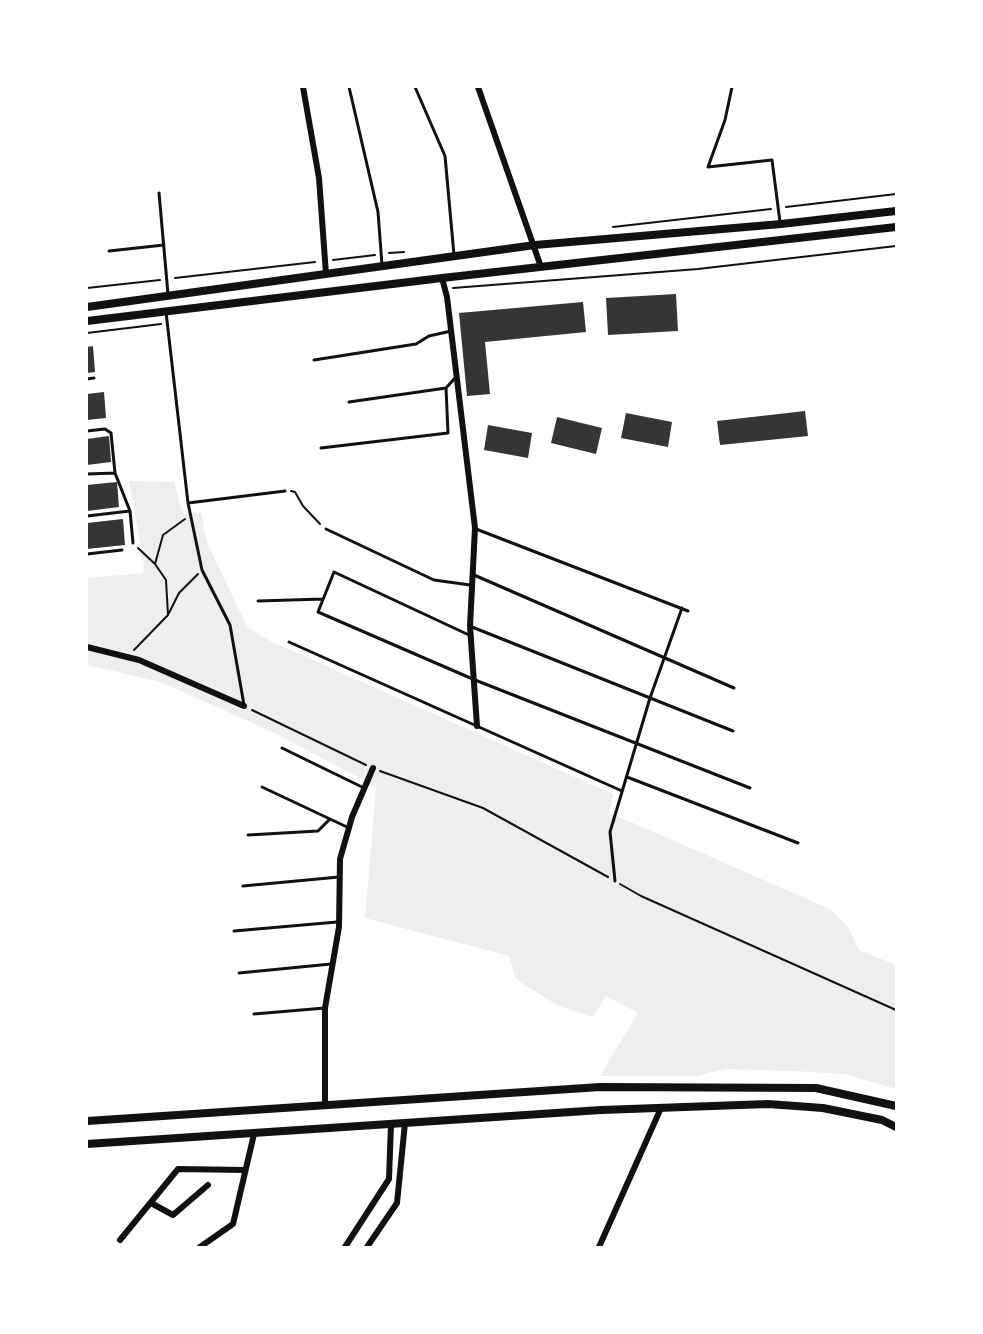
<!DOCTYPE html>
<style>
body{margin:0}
#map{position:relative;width:983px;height:1334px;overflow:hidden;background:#fff;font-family:"Alegreya Sans",sans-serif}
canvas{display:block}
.frame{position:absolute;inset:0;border:88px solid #fff;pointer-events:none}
</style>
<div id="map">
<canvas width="983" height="1334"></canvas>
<div class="frame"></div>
</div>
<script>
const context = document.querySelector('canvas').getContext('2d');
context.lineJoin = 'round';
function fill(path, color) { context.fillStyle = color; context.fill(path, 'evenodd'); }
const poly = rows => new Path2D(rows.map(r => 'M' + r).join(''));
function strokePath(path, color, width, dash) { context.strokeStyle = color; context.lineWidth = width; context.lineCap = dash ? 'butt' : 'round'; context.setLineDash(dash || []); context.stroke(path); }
const green = poly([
 [129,481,174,482,183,514,201,512,207,543,248,628,266,639,613,794,610,813,830,909,848,927,859,950,896,965,896,1089,844,1074,793,1071,726,1069,697,1076,600,1076,638,1013,606,996,593,1017,557,1005,516,979,509,956,365,918,376,787,277,734,161,682,87,665,87,578,143,573,144,564]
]);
const building = poly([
 [676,294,678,331,608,335,606,298],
 [583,302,586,332,485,342,490,394,467,396,459,313],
 [93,346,95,372,87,373,87,347],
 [104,392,106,418,87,420,87,394],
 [805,411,808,436,720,445,717,421],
 [626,413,672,422,668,447,621,438],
 [557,417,602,428,596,454,551,443],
 [488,425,532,433,528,458,484,450],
 [109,436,111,462,87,465,87,439],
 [117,482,119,507,87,511,87,485],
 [123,519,125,545,87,549,87,523]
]);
const path = poly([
 [786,207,896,194],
 [613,227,771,209],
 [389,253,404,252],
 [333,260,375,255],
 [175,278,315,262],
 [87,288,160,280],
 [453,288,698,269,896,246],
 [87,333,161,324],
 [291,491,295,492,303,506,320,524],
 [155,564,163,535,185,519],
 [169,613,179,593,198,574],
 [134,650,168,615,166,580,155,564,138,548],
 [252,710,366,765],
 [380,771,483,808,608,877],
 [620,884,641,896,896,1010]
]);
const service = poly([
 [349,87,378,212,382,265],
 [415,87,445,156,454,255],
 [732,87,725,120,708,167,772,160,780,222],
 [159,193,168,294],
 [109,251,164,245],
 [166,312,188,503,202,570,230,625,244,705],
 [314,360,416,344,429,336,451,331],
 [87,379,94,378],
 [349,402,446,388],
 [87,431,105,429,111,433,115,473],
 [321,448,448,433,446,388,455,378],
 [87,474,115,473,130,511,87,516],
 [188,503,285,491],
 [130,511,133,543],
 [326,529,434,580,470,585],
 [476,529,688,611],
 [87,554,122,550],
 [474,575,734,688],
 [258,601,323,599],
 [472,627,733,731],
 [469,635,334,572,318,612,475,680,750,788],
 [289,642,622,791],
 [282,748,364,788],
 [627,777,798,843],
 [262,787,347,827],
 [248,835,318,831,330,819],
 [615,881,610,832,650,698,682,608],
 [243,886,339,877],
 [234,931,337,922],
 [239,973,331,964],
 [254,1014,325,1008]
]);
const minor = poly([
 [303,87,319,178,326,274],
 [478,87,541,267],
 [442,278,447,297,475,528,470,626,477,726],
 [87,647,139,660,244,706],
 [325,1106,325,1008,339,927,340,859,352,817,373,768],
 [151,1203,173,1215,208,1185],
 [120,1240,178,1169,245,1170],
 [200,1247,233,1224,254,1134],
 [345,1247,389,1179,391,1124],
 [367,1247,397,1203,405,1123],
 [599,1247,661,1108]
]);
const secondary = poly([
 [87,307,535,245,781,224,896,211],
 [87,321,442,278,896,227],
 [87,1121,600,1087,816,1088,896,1106],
 [87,1144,601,1110,768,1104,823,1108,882,1120,896,1127]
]);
fill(green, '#eee');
fill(building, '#353535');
strokePath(path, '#111', 2);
strokePath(service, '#111', 3);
strokePath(minor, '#111', 6);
strokePath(secondary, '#111', 8);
</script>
